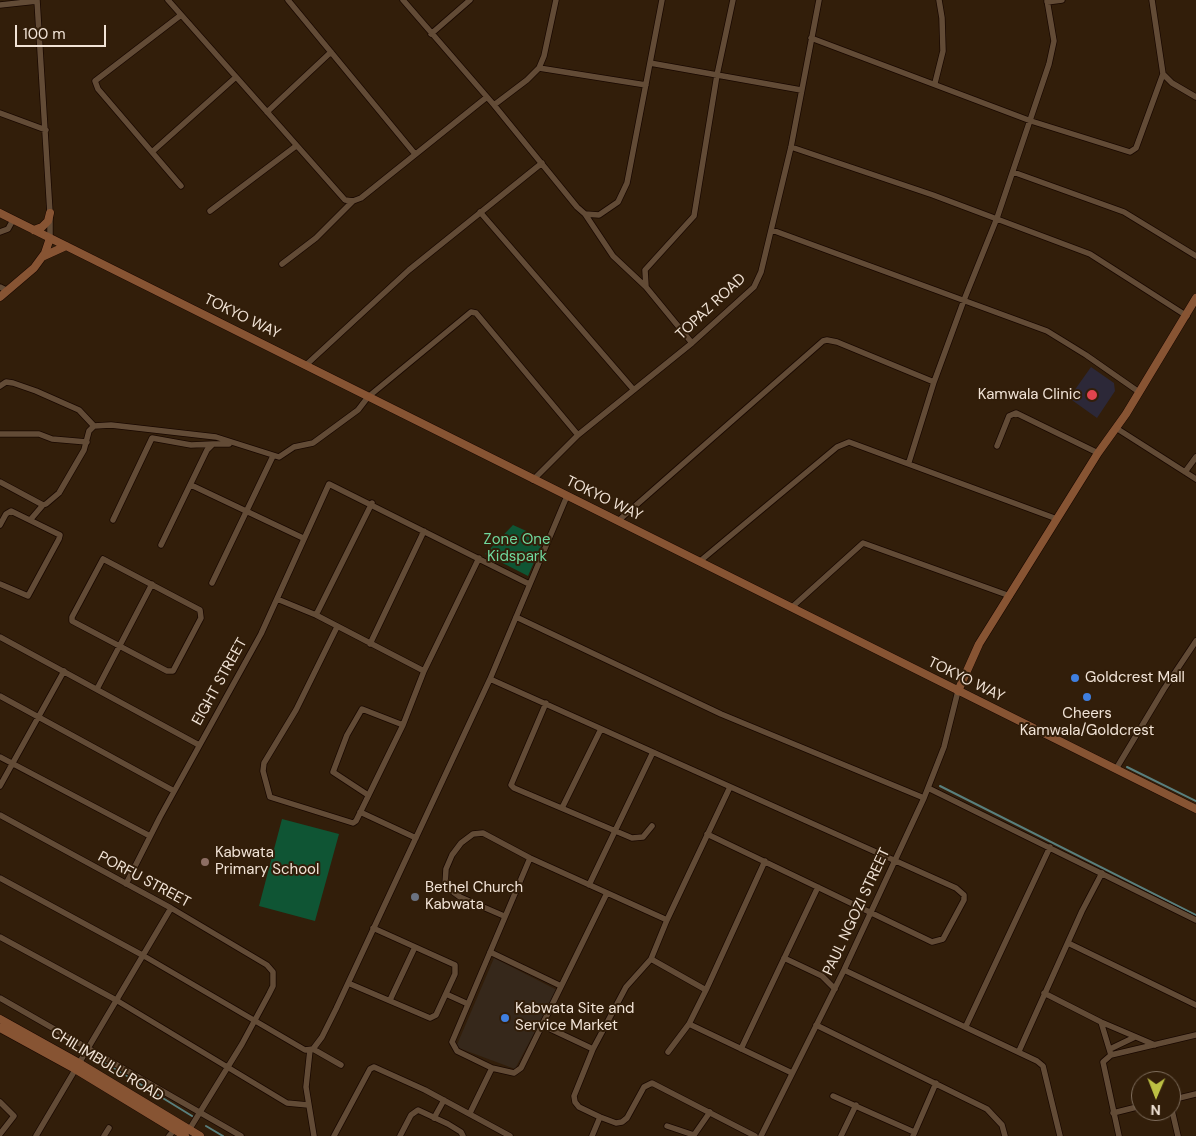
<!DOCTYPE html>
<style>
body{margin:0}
#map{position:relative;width:1196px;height:1136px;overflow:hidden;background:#321e0a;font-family:"DM Sans",sans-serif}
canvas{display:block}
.north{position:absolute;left:1131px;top:1071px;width:50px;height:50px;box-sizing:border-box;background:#321e0a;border:1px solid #7e6d5c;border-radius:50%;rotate:181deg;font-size:14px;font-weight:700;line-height:20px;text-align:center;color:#f1e3d6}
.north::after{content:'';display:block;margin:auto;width:18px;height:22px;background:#bcbf43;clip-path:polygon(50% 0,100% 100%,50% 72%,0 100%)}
.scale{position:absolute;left:15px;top:25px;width:91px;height:22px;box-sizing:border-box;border:2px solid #f1e3d6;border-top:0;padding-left:6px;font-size:15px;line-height:18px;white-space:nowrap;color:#f1e3d6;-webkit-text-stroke:4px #321e0a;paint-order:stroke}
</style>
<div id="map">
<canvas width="1196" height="1136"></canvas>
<div class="north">N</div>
<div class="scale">100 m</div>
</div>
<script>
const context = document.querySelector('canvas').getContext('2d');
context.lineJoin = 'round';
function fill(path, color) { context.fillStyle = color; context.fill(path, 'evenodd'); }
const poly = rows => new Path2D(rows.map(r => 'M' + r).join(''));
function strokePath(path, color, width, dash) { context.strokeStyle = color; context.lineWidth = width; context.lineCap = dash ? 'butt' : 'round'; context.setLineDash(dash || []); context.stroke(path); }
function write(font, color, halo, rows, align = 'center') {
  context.font = font + ' "DM Sans",sans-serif'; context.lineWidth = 4; context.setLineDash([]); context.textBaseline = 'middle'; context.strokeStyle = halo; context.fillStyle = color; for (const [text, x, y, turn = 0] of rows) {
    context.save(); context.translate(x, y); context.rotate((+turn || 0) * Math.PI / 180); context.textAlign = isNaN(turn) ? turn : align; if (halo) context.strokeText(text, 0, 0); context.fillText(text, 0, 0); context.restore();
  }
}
const commercial = poly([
 [494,958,557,990,515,1069,456,1047]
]);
const medical = poly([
 [1091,367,1114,383,1115,391,1097,418,1069,398]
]);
const green = poly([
 [513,525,544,539,528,576,485,554],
 [282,819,339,834,315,921,259,906]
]);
const stream = poly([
 [1127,767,1196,801],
 [940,786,1196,915],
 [96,1057,192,1116],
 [206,1126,223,1136]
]);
const street = poly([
 [37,0,50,213,50,238],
 [168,0,345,200,353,201,361,198,487,97],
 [288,0,415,154],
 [403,0,494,105,577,207,585,214,599,215,618,202,627,183,662,0],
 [1152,0,1163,74,1172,83,1196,97],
 [1047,2,1062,0],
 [0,5,37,1],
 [181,15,95,81,98,89,181,186],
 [431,34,470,0],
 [811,38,1031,121,1130,152,1136,148,1163,74],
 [650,63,801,90],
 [539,68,646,85],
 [935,83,943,51,942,18,939,0],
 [494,105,527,80,539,68,544,56,556,0],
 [267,112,331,52],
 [0,113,46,130],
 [791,147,933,195,1090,254,1187,316],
 [152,152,236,77],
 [1013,172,1124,212,1196,256],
 [210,211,296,146],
 [480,212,633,389],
 [585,214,613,256,646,287],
 [772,230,1047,331,1086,355,1139,392],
 [0,232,8,229,13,220],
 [282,264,316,238,353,201],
 [0,287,8,291],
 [692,343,646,287,645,270,694,216,717,75,733,0],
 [306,365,409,270,542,163],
 [0,386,6,382,13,383,36,391,79,410,94,426],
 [1116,428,1196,479],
 [0,434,39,434,52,439,87,442],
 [997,446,1009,416,1016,413,1098,453],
 [909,462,934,382,964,300,997,218,1049,64,1054,41,1047,0],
 [1185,472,1196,457],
 [533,480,578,435,692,343,754,287,761,272,791,147,819,0],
 [0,482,43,505],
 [191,485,303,538],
 [31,519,43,505,46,504,59,493,84,450,89,431,94,426,111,425,216,437,279,457,294,447,313,443,358,410,368,397,471,312,476,313,578,435],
 [113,520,152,438,191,445,213,444],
 [618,521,823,341,827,340,837,342,934,382],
 [0,525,6,514,11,511,60,535,59,539,28,596,0,584],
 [161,545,207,450,213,444,229,444],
 [103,559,200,610,201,618,173,671,167,671,72,621,72,617,103,559],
 [699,562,837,447,849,442,1057,519],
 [212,583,273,456],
 [277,599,316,615,424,671],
 [791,608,863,543,1010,596],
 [316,615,372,503],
 [516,617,721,714,924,798],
 [337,627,296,710,264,763,263,771,270,797,353,823,356,821,403,725,424,671,479,558],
 [0,637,199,745],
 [370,644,424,531],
 [490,679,956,888,964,895,964,900,943,939,932,942,707,834],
 [97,689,152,584],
 [0,696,174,791],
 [546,703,511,785,514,788,632,838,643,837,652,826],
 [0,757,150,836],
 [1116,769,1164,689,1196,641],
 [0,786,64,671],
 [730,787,667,920,651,959,626,987,593,1049,574,1096,575,1102,579,1107,600,1117,616,1123,622,1122,627,1118,644,1087,652,1083,755,1136],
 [928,788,1196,920],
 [368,795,333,772,347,735,362,709,403,725],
 [562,808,601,729],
 [360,812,416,838],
 [0,815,171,908,267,965,273,972,273,986,269,994,242,1044,189,1130],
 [530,858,452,1042,457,1051,492,1068,514,1073,521,1068,607,893],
 [0,878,144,956,305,1050,313,1049,322,1037,336,1009,490,679,567,496],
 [126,884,160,817,261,634,329,484,529,584],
 [589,885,653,752],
 [504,916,460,897,445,886,446,869,452,855,461,843,473,834,483,833,530,858,667,920],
 [0,937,116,1000,287,1103,308,1105],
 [1068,943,1196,1005],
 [490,952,561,986],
 [784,958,822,976,835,989],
 [651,959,706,990],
 [844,970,1037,1061,1043,1066,1060,1136],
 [348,983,430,1018,436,1015,455,974,455,965,373,928],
 [1044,993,1101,1022,1155,1045],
 [446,994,468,1004],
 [0,998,241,1136],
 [390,1000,415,947],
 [1101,1022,1111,1055],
 [689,1024,792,1073],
 [542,1025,593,1049],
 [816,1025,987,1109,1002,1125,1005,1136],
 [966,1026,1050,847],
 [313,1049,341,1065],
 [741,1049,818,887],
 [1110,1049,1135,1037],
 [310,1050,306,1087,314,1136],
 [1019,1051,1082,911,1102,873],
 [668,1052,689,1024,706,990,765,861],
 [833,1096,914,1132],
 [1171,1100,1196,1094],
 [0,1102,14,1116,0,1134],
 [1171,1106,1178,1136],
 [470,1113,492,1068],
 [1113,1113,1141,1106],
 [434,1118,444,1100],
 [667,1126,694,1135,710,1112],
 [36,1136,171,908],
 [104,1136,109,1128],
 [169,1136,175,1129],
 [334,1136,370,1069,374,1067,425,1090,510,1136],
 [400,1136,411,1115,418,1110,448,1124,461,1132,463,1136],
 [592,1136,600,1117],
 [761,1136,844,970,924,798,944,747,958,691],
 [841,1136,856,1105],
 [913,1136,936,1083],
 [1119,1136,1103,1062,1111,1055,1196,1035]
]);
const secondary = poly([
 [0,213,1196,809],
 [34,230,42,227,48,221,50,213],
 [44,256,66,246],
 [0,297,34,268,45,253,50,238],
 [958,691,979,644,1098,453,1126,414,1196,298],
 [0,1019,79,1063,200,1136],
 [0,1028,75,1069,185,1136]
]);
const markers = [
 [1092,395,6,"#e0444e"],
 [1075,678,5,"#3f7fe0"],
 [1087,697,5,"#3f7fe0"],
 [205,862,5,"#8d6e63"],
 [415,897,5,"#6b7280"],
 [505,1018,5,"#3f7fe0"]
];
const streetNames = [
 ["TOPAZ ROAD",711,307,-43],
 ["TOKYO WAY",242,317,26],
 ["TOKYO WAY",604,499,26],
 ["TOKYO WAY",966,680,26],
 ["EIGHT STREET",220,682,-61],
 ["PORFU STREET",144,880,28],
 ["PAUL NGOZI STREET",857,912,-65],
 ["CHILIMBULU ROAD",107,1065,31]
];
const poiNames = [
 ["Kamwala Clinic",1081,395,"right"],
 ["Goldcrest Mall",1085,678],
 ["Cheers",1087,714,"center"],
 ["Kamwala/Goldcrest",1087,731,"center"],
 ["Kabwata",215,853],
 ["Primary School",215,870],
 ["Bethel Church",425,888],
 ["Kabwata",425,905],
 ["Kabwata Site and",515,1009],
 ["Service Market",515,1026]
];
const parkNames = [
 ["Zone One",517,540],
 ["Kidspark",517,557]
];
fill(commercial, '#36281b');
fill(medical, '#2c2838');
fill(green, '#0f5534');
strokePath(stream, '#597f7d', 2);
strokePath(street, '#190800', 7);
strokePath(secondary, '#190800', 9);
strokePath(street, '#624b36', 5.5);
strokePath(secondary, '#875433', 8);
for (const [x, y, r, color] of markers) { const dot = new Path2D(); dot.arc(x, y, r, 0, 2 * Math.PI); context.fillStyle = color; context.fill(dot); strokePath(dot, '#321e0a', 2); }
write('15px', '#f1e3d6', '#321e0a', streetNames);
write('15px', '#f1e3d6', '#321e0a', poiNames, 'left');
write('15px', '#70d99e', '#321e0a', parkNames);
</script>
